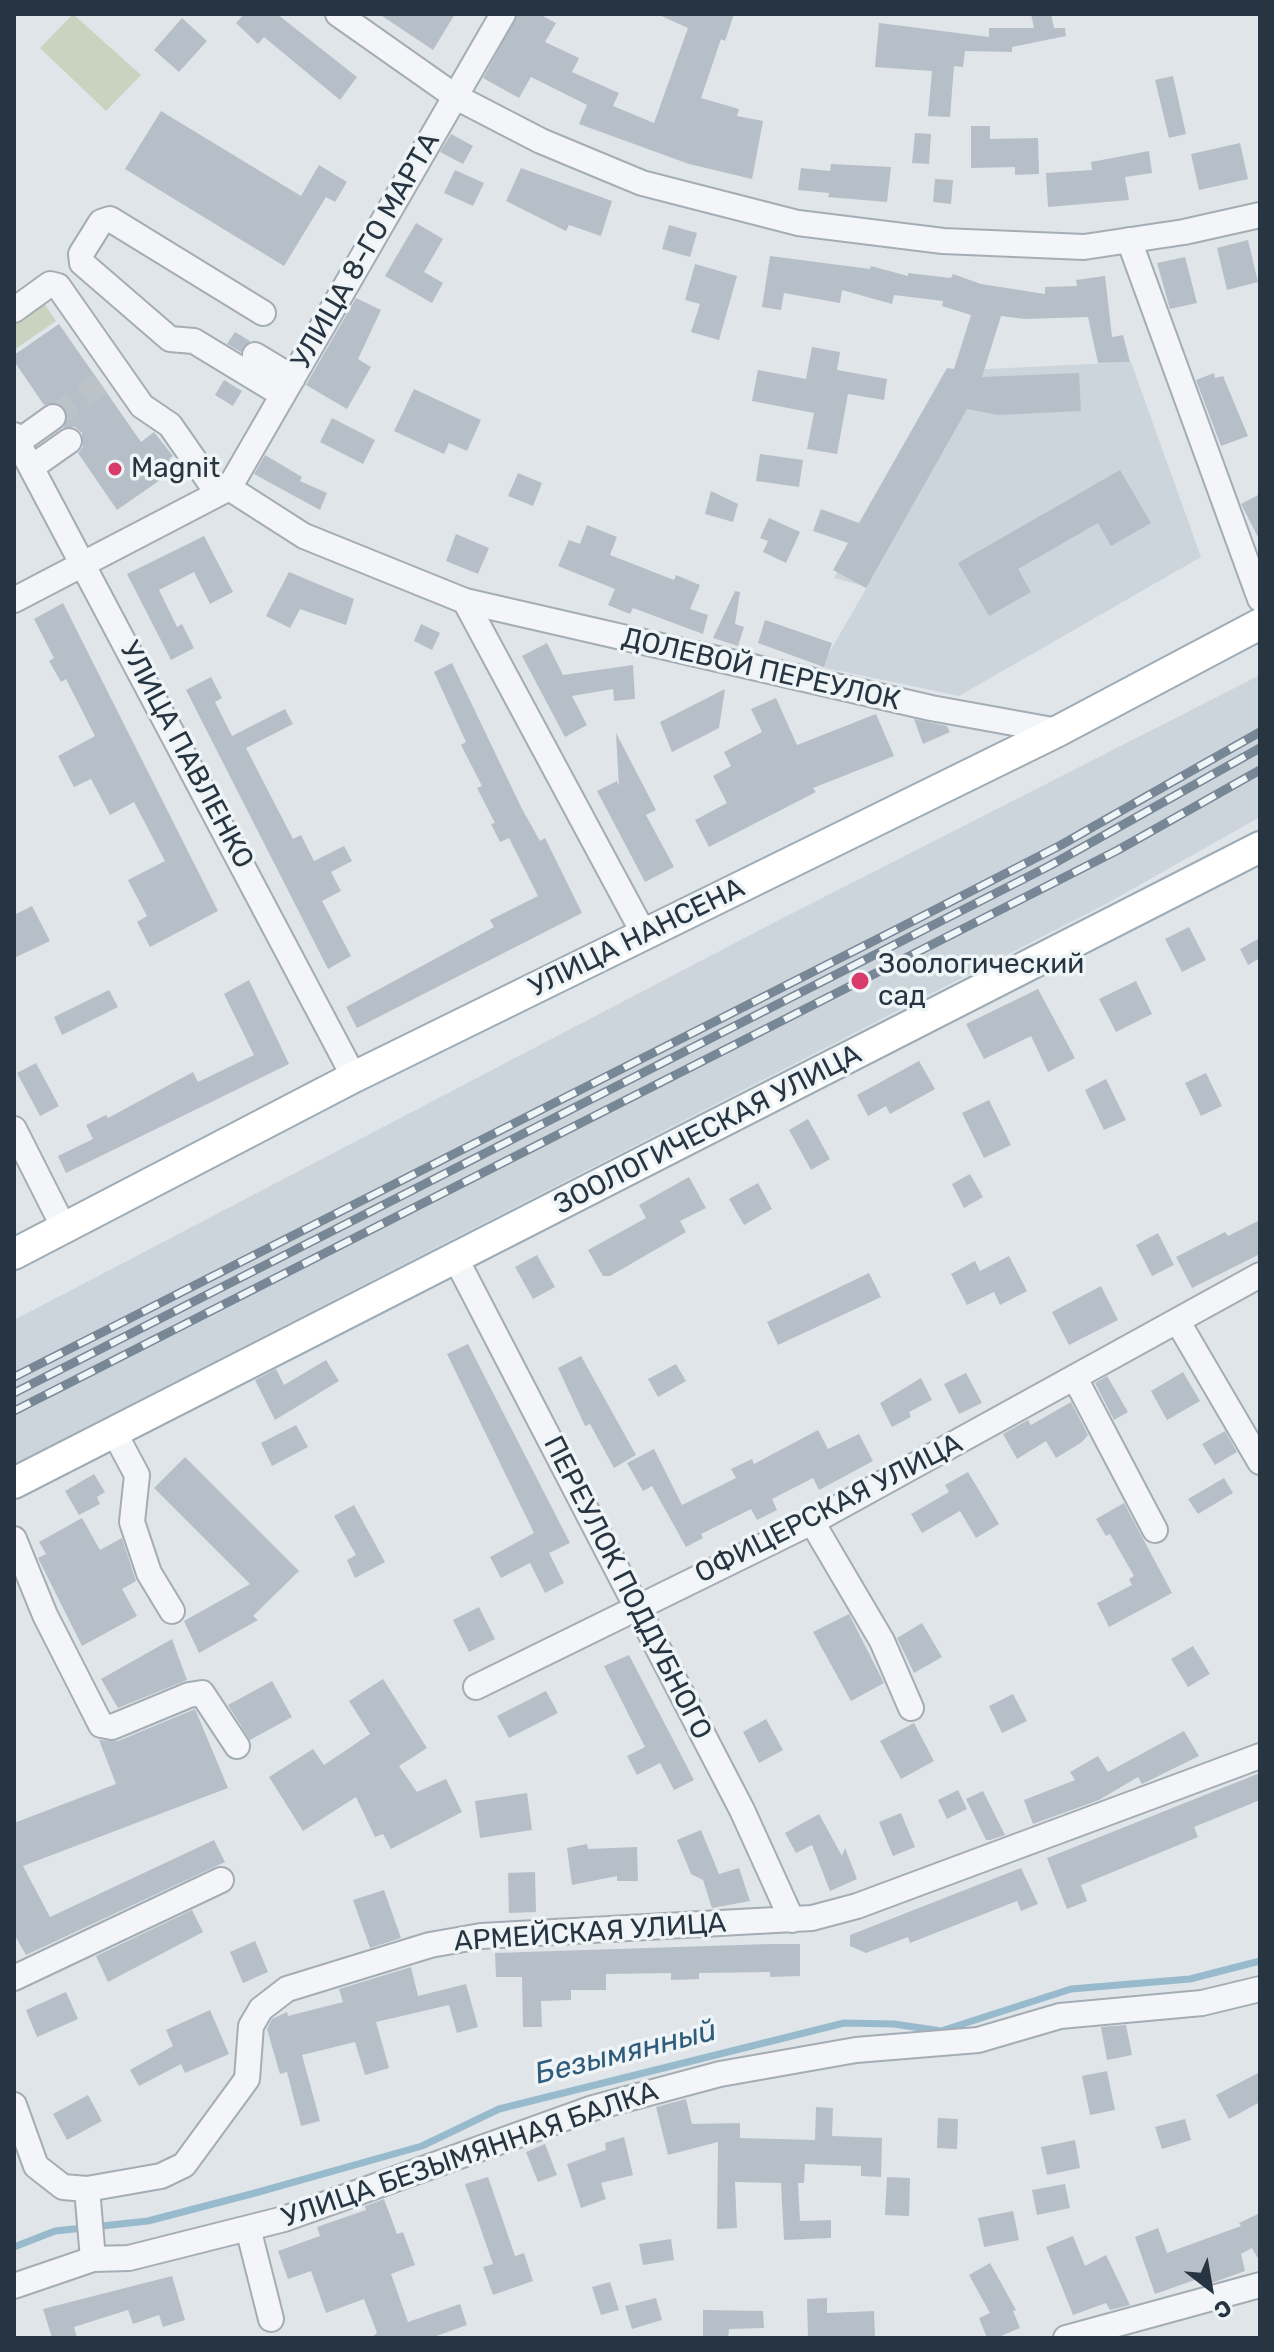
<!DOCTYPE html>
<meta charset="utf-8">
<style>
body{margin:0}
#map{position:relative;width:1274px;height:2352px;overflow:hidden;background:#e0e5ea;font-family:Rubik,sans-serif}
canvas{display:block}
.frame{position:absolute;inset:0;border:16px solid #273542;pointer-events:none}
.north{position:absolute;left:1170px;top:2248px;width:80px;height:80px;-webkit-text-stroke:6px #eff4f7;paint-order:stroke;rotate:149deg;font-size:22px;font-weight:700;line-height:32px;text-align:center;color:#273542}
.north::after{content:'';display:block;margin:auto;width:28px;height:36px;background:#273542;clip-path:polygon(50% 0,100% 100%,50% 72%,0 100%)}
</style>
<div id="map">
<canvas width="1274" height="2352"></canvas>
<div class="frame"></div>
<div class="north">С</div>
</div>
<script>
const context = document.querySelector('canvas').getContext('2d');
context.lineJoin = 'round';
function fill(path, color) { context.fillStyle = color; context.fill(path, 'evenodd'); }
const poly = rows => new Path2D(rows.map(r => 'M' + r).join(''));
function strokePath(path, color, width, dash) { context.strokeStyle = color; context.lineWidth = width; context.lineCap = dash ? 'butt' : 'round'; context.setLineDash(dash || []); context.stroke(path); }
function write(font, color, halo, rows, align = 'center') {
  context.font = font + ' Rubik,sans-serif'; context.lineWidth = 7; context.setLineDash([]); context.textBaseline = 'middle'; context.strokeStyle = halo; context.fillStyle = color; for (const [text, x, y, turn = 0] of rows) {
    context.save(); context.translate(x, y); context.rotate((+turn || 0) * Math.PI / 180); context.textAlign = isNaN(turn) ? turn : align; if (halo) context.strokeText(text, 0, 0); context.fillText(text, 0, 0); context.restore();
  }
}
const built = poly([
 [1131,362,1201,557,959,696,821,667,867,587,834,578,946,371],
 [1260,675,1260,817,1106,904,14,1464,14,1320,777,921]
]);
const green = poly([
 [73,14,141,75,106,111,40,48],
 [43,302,56,321,14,350,14,322]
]);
const stream = poly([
 [14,2247,55,2231,148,2221,255,2193,422,2146,499,2109,844,2023,894,2024,941,2031,1071,1989,1190,1979,1260,1961]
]);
const building = poly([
 [244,14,277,14,357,77,340,100,264,37,258,44,236,23],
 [379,14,455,14,433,50],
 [518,14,539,14,556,23,545,42,579,58,572,72,619,93,613,106,654,123,688,28,657,14,734,14,725,41,721,39,701,98,739,109,737,116,763,121,752,179,689,164,579,124,587,105,531,77,519,98,483,78],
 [1031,14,1051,14,1054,28,1065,28,1066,36,1012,47,1012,52,965,51,963,67,954,66,950,117,928,116,932,71,875,67,879,23,989,37,989,28,1034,28],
 [182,18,207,41,179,72,154,50],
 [1173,76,1186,134,1169,138,1155,80],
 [161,111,301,196,319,165,347,182,335,202,326,197,284,266,125,169],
 [971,126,990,126,990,139,1038,138,1039,174,1015,175,1015,167,971,168],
 [915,133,931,134,929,164,912,163],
 [451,134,473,146,463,164,440,152],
 [1240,143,1248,179,1199,190,1191,154],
 [1149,151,1152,173,1125,177,1129,200,1048,207,1046,173,1092,170,1091,162],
 [831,164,891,167,887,202,828,197,829,193,798,190,801,168,830,171],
 [521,168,612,201,601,236,569,225,566,231,506,201],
 [455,170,484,183,473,206,444,193],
 [935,179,953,180,951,204,933,202],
 [416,223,443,239,424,272,443,283,432,303,385,276],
 [669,225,697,233,690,257,662,249],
 [1248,240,1258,282,1227,290,1217,248],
 [770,256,870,269,871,266,908,276,908,273,951,278,953,274,981,284,1045,294,1045,287,1077,286,1076,280,1105,276,1112,337,1123,335,1130,362,1098,363,1088,317,1025,319,1001,316,982,377,1079,373,1081,411,998,415,967,409,866,588,833,570,848,543,813,531,821,509,859,523,947,368,954,369,971,315,942,306,943,301,894,295,892,304,842,290,840,303,784,293,781,310,762,307],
 [1185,257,1197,303,1170,309,1157,263],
 [695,264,737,276,719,340,691,332,700,304,685,300],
 [356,298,381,310,358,359,371,367,347,409,306,385],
 [59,324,141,442,154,432,173,456,169,459,176,469,117,510,78,453,83,447,82,433,75,427,63,428,68,416,66,409,58,403,44,405,14,361,14,355],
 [235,332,250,341,241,352,227,344],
 [812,347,840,352,837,370,887,379,884,400,848,394,837,454,807,449,814,413,752,401,758,370,806,379],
 [1214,373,1215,378,1223,376,1248,436,1221,446,1196,380],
 [224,380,242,391,233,406,215,395],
 [414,389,481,420,467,451,449,443,444,454,394,431],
 [332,418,375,440,363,464,320,442],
 [760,454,803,460,799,487,756,481],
 [265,455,302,477,300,481,327,493,320,510,254,474],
 [1120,470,1151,523,1111,546,1098,523,1018,569,1031,592,989,616,958,563],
 [518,473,542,483,533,506,508,496],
 [711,491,738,504,733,522,705,514],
 [1260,494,1260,541,1241,504],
 [769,518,800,532,786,563,763,552,768,541,760,538],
 [587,525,617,537,610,555,674,580,676,575,700,585,690,609,708,615,703,634,633,608,630,614,608,605,615,589,558,566,569,540,580,544],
 [456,534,489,548,478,574,446,561],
 [204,536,233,592,210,604,194,572,159,590,177,627,182,624,194,648,171,660,127,574],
 [289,572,354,599,346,625,300,609,290,628,266,616],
 [735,591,740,592,735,624,744,627,738,646,713,638],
 [63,603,218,911,150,947,137,922,147,916,128,880,165,861,134,802,110,815,91,779,74,787,58,756,95,736,66,679,61,682,49,661,54,658,34,619],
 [765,620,832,643,824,667,758,643],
 [421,624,440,633,432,650,414,641],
 [547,643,563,675,633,665,635,699,614,701,613,689,572,696,587,725,565,737,522,656],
 [452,663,522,809,540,841,545,838,582,913,357,1028,346,1007,494,927,490,920,538,896,509,838,500,842,491,824,495,823,477,788,482,786,461,745,466,742,434,672],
 [211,677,222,698,215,702,232,736,285,709,293,724,246,748,293,839,301,835,314,861,344,846,352,861,331,872,341,891,322,901,351,956,328,969,186,690],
 [725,689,719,728,672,752,660,722],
 [776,698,797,745,876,714,894,756,813,788,816,792,709,847,695,820,727,803,713,776,731,766,724,752,762,732,751,709],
 [914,719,947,726,950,732,923,744],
 [616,733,656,810,646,815,674,867,645,882,597,791,617,781,619,786],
 [32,906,50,941,14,958,14,915],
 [1189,927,1206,960,1182,972,1165,939],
 [1260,938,1260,958,1248,965,1240,949],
 [249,980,289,1064,66,1173,58,1156,93,1139,86,1125,106,1115,108,1118,193,1072,198,1082,254,1055,224,994],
 [1136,981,1152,1014,1116,1032,1099,999],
 [1038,989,1075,1058,1048,1072,1031,1036,984,1059,966,1024],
 [109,990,118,1007,62,1035,54,1017],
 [919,1061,935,1089,890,1114,886,1106,868,1116,857,1095],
 [36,1063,59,1106,40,1116,17,1073],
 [1206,1073,1222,1106,1201,1116,1185,1083],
 [1106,1079,1126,1120,1104,1130,1085,1090],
 [989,1100,1011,1145,984,1158,962,1113],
 [808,1119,830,1159,811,1170,789,1130],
 [970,1174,983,1197,964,1208,952,1184],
 [689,1177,706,1208,680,1221,686,1232,610,1276,603,1276,588,1250,646,1218,639,1205],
 [758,1183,772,1209,744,1225,729,1199],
 [1260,1220,1260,1254,1192,1288,1176,1257,1225,1232,1228,1236],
 [1158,1233,1174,1265,1152,1276,1136,1245],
 [537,1255,555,1287,533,1299,515,1267],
 [1009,1256,1027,1291,1000,1305,994,1292,967,1305,951,1274,975,1261,980,1271],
 [869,1273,881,1297,778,1345,767,1322],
 [1101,1286,1118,1320,1069,1345,1052,1312],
 [468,1344,570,1543,549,1553,564,1583,545,1593,530,1563,501,1578,490,1557,534,1533,447,1354],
 [581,1356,636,1455,614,1468,590,1424,585,1426,558,1368],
 [326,1360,339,1381,275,1420,255,1380,276,1369,284,1385],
 [676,1364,686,1381,658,1397,648,1379],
 [1183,1372,1200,1401,1167,1420,1151,1391],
 [966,1373,982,1403,959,1414,944,1384],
 [1107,1376,1128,1412,1114,1420,1095,1383],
 [921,1378,932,1400,909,1412,911,1417,892,1427,880,1403],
 [1071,1402,1088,1435,1082,1442,1056,1458,1046,1441,1017,1459,1003,1434,1028,1420,1031,1425],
 [296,1425,308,1447,272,1466,261,1443],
 [818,1430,828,1449,859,1434,873,1461,819,1490,813,1478,772,1499,777,1510,757,1520,751,1509,701,1534,703,1538,686,1547,652,1486,643,1491,627,1463,654,1449,682,1505,736,1478,731,1469,752,1459,754,1464],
 [1225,1431,1237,1452,1215,1465,1202,1444],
 [185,1457,299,1571,253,1616,258,1620,199,1653,184,1621,250,1584,154,1488],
 [968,1472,999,1524,976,1538,960,1511,922,1533,911,1514,949,1492,945,1485],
 [94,1474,105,1492,97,1497,100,1504,79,1515,65,1491],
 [1224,1478,1233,1493,1198,1514,1188,1499],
 [1124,1503,1172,1593,1109,1627,1097,1603,1132,1585,1129,1579,1134,1576,1110,1534,1106,1536,1096,1519],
 [354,1505,385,1562,355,1578,347,1560,356,1555,334,1516],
 [82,1518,100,1550,122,1538,136,1581,122,1589,137,1616,82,1646,38,1558,46,1554,39,1542],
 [479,1607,495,1639,469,1652,453,1620],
 [849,1614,884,1683,851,1701,813,1632],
 [922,1623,942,1657,914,1673,897,1638],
 [172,1639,187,1680,118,1708,101,1679],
 [1193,1646,1210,1674,1188,1687,1171,1659],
 [629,1655,694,1780,674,1790,660,1763,637,1775,627,1756,645,1747,604,1666],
 [383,1679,427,1748,399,1766,417,1792,446,1779,462,1812,391,1849,383,1834,375,1837,356,1797,303,1831,269,1777,313,1749,324,1765,370,1734,349,1701],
 [272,1681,292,1717,250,1740,228,1705],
 [546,1691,558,1713,509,1738,497,1716],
 [1013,1694,1027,1721,1002,1733,989,1706],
 [195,1709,228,1788,23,1866,50,1917,214,1840,225,1862,26,1955,14,1934,14,1823,116,1784,99,1740,118,1741],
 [766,1719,783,1750,759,1763,743,1732],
 [914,1723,934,1761,901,1779,880,1741],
 [1184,1731,1199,1756,1142,1784,1138,1777,1099,1800,1033,1824,1024,1800,1075,1780,1070,1772,1098,1756,1108,1772],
 [1260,1773,1260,1800,1194,1827,1198,1837,1081,1885,1087,1901,1067,1909,1047,1858],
 [958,1790,967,1809,947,1819,938,1800],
 [983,1791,1005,1835,990,1840,986,1840,966,1799],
 [527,1793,532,1830,480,1838,475,1801],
 [901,1813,915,1847,893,1856,879,1822],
 [819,1814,842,1856,845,1848,857,1879,830,1891,812,1845,796,1853,785,1833],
 [701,1830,719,1874,739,1868,750,1901,712,1908,703,1880,691,1874,677,1840],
 [587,1844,588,1849,637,1847,638,1881,617,1881,617,1876,572,1885,567,1848],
 [1021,1868,1038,1904,1021,1911,1017,1901,910,1943,908,1937,866,1953,850,1946,850,1935],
 [535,1872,536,1912,509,1913,508,1873],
 [384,1890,401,1938,370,1948,353,1900],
 [192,1910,203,1932,108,1982,96,1956],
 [255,1941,268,1972,243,1983,230,1952],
 [769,1944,800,1944,800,1976,770,1977,770,1972,699,1973,699,1979,671,1980,671,1973,606,1974,606,1990,571,1990,571,2000,541,2001,542,2027,523,2027,522,1977,496,1977,495,1953],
 [411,1967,418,1996,466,1984,478,2027,457,2033,449,2005,376,2022,389,2068,365,2075,355,2042,302,2055,320,2121,301,2126,287,2072,280,2074,267,2029,272,2019,287,2012,288,2016,343,2002,339,1989],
 [66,1992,78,2019,37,2037,26,2010],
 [210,2010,229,2054,185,2073,181,2064,139,2086,130,2070,173,2046,166,2030],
 [1126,2025,1132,2055,1107,2060,1101,2027],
 [1107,2071,1115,2110,1090,2115,1082,2076],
 [1260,2072,1260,2102,1229,2119,1216,2095],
 [88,2095,102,2121,67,2140,53,2114],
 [686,2099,692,2124,740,2123,740,2138,815,2140,816,2107,833,2108,832,2136,882,2138,881,2177,861,2176,861,2166,805,2164,804,2183,798,2183,800,2221,831,2220,831,2238,784,2240,781,2183,735,2182,737,2228,717,2229,718,2142,668,2155,656,2107],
 [938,2118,958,2119,957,2149,937,2148],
 [1185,2119,1191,2140,1162,2149,1155,2127],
 [624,2137,633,2175,601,2183,606,2199,581,2208,567,2164,606,2150,605,2143],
 [1075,2140,1080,2168,1047,2175,1041,2147],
 [545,2144,557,2175,538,2182,526,2152],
 [488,2177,515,2256,524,2253,533,2281,493,2295,483,2267,493,2264,465,2184],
 [887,2177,910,2178,909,2216,885,2215],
 [1065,2184,1070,2208,1037,2215,1032,2190],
 [384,2199,397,2234,403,2232,415,2265,391,2274,408,2322,460,2304,467,2325,431,2338,371,2338,377,2333,364,2299,326,2313,311,2271,288,2279,278,2251,320,2236,317,2227,366,2210,365,2206],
 [1013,2211,1019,2240,984,2247,978,2218],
 [1260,2213,1260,2262,1252,2248,1241,2254,1245,2271,1209,2284,1206,2276,1155,2294,1135,2237,1158,2228,1167,2253,1241,2226,1239,2223],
 [1073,2236,1085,2266,1106,2255,1130,2305,1110,2310,1106,2303,1073,2315,1046,2247],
 [671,2239,674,2260,643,2265,639,2244],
 [990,2263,1016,2310,1013,2311,1020,2328,996,2338,987,2338,979,2318,990,2313,969,2275],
 [172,2276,185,2320,163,2327,159,2315,133,2324,128,2310,74,2327,77,2338,52,2338,43,2309],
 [610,2282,619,2310,601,2315,592,2287],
 [656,2298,662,2320,632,2329,625,2306],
 [827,2298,827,2313,874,2311,875,2336,808,2338,807,2299],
 [703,2310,763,2311,764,2328,729,2329,728,2338,703,2338]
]);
const minorTunnel = poly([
 [53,417,101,384]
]);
const minor = poly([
 [338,14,456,97,541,141,642,183,798,223,943,241,1084,247,1184,232,1260,215],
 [1129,240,1260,599],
 [14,310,50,284,58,286,142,406,170,425,218,494],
 [263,313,110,219,101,222,81,254,82,263,170,339,194,341,283,395],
 [255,355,293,378],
 [14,435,354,1077],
 [18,442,53,417],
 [32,467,69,441],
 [229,488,304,536,465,601,931,708,1058,731],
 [229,488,503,14],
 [14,600,229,488],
 [465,601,644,934],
 [14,1129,64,1228],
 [456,1259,742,1810,792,1920],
 [1178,1322,1260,1462],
 [1075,1378,1155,1530],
 [114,1432,137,1475,132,1522,149,1573,172,1611],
 [812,1522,882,1641,911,1708],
 [14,1539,45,1615,101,1725,112,1727,189,1695,202,1693,237,1746],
 [476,1687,812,1522,1260,1275],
 [14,1978,221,1880],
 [14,2105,36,2166,63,2187,87,2189,161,2176,184,2165,247,2079,251,2026,261,2009,287,1989,430,1945,481,1936,812,1918,857,1906,1260,1756],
 [87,2189,93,2259],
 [248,2228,271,2319],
 [14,2286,93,2259,129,2258,284,2219,593,2108,720,2074,856,2050,978,2040,1060,2016,1202,2003,1260,1989],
 [1066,2338,1260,2285]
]);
const major = poly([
 [14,1254,354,1077,1058,731,1260,624],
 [14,1483,1260,847]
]);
const rail = poly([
 [14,1377,917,919,1061,845,1260,732],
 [14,1393,1051,865,1260,748],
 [14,1411,1118,850,1260,770]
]);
const markers = [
 [115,469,8,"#d83b6c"],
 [860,981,10,"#d83b6c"]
];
const streetNames = [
 ["УЛИЦА 8-ГО МАРТА",366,251,-60],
 ["ДОЛЕВОЙ ПЕРЕУЛОК",761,670,13],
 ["УЛИЦА ПАВЛЕНКО",186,755,62],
 ["УЛИЦА НАНСЕНА",637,938,-26],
 ["ЗООЛОГИЧЕСКАЯ УЛИЦА",708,1130,-27],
 ["ОФИЦЕРСКАЯ УЛИЦА",829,1509,-27],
 ["ПЕРЕУЛОК ПОДДУБНОГО",627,1588,63],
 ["АРМЕЙСКАЯ УЛИЦА",590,1933,-4],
 ["УЛИЦА БЕЗЫМЯННАЯ БАЛКА",470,2155,-19]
];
const poiNames = [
 ["Magnit",131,469],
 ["Зоологический",878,965],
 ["сад",878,997]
];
const waterNames = [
 ["Безымянный",626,2053,-14]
];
fill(built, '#cdd5dc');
fill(green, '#c9d4c0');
strokePath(stream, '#98bacd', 7);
fill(building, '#b6bfc7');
strokePath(minorTunnel, '#bbc2c8', 24, [24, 12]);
strokePath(minor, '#a5adb4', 28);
strokePath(major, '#9eacb6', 34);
strokePath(minor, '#f3f5f8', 24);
strokePath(major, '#fff', 30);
strokePath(rail, '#788795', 9);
strokePath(rail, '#eff4f7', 6, [18]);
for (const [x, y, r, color] of markers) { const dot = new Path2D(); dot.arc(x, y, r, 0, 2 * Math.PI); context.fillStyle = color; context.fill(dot); strokePath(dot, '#eff4f7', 3); }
write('28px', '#273542', '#eff4f7', streetNames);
write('28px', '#273542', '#eff4f7', poiNames, 'left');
write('italic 30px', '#2e5c7a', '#eff4f7', waterNames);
</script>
